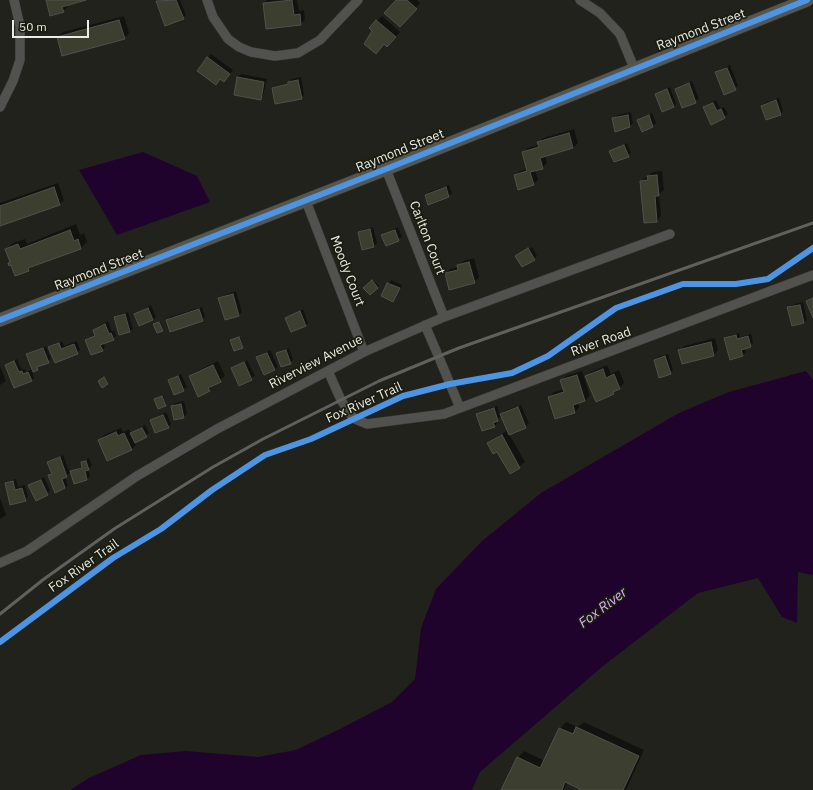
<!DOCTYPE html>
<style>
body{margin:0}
#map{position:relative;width:813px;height:790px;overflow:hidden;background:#22221d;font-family:"IBM Plex Sans",sans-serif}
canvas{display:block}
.scale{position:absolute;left:12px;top:20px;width:77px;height:18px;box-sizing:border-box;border:2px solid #ebece5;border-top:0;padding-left:5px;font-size:12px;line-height:14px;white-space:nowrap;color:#ebece5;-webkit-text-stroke:3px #1a1c10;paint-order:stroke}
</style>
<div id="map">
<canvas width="813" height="790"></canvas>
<div class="scale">50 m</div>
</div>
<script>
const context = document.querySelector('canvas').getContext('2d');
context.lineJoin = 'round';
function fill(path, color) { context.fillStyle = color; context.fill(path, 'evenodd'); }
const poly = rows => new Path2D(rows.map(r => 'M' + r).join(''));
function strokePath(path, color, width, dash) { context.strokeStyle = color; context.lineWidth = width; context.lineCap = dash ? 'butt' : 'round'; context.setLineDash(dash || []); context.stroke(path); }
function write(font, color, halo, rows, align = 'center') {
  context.font = font + ' "IBM Plex Sans",sans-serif'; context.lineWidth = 3.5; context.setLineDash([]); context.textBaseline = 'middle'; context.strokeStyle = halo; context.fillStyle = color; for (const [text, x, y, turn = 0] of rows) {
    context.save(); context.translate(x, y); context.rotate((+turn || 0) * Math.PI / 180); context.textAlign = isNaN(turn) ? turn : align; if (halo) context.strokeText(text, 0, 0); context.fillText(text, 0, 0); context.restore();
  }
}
const water = poly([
 [143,152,197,176,210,202,117,235,79,170],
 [806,371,813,380,813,575,798,572,797,623,782,617,758,578,698,593,603,666,480,772,472,790,70,790,89,778,141,755,186,751,258,757,296,750,340,729,392,702,415,679,421,628,436,589,481,542,541,493,679,413,729,392]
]);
const shadow = poly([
 [47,0,82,0,69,5,63,11],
 [158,0,180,0,186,15,183,18],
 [267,0,297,0,299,11,304,10,305,19,301,24,264,3],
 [398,0,417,0,420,3,404,21],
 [124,16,129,33,124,38,58,37,63,32],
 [382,16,400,32,392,41,385,43,380,48,373,31,370,28],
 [211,54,233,70,227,78,220,78,198,70],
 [730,65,738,86,724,93,716,73],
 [241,74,267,79,263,96,260,99,238,77],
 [301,77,304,95,301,98,273,89,276,86,289,83,292,79],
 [692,81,699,99,683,107,676,89],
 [670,87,676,104,673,107,656,94],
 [779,98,783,111,781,114,762,106,765,103],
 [716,100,720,109,724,107,728,114,712,124,704,108],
 [631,112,633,123,630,126,614,118,617,115],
 [652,113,656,123,653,126,638,120],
 [574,129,578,143,573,148,545,155,547,163,542,168,535,170,538,180,533,184,515,175,520,171,527,169,523,152,528,148,539,145,538,143,543,138],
 [627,143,631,153,628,156,611,151],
 [662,171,664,190,659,194,661,216,657,221,641,181,653,172],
 [58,183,64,200,60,204,0,225,0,203],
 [449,185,452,193,449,196,429,204,426,195,429,192],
 [76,224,80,235,84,233,87,242,81,248,32,266,28,270,11,262,6,249,13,243,25,239,27,244],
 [373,227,377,243,374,246,363,249,359,233,362,230],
 [398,227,402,237,387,245,383,235],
 [532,247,537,256,534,259,516,256],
 [474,258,479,277,474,282,446,274,450,269,458,267,463,261],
 [373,280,379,286,370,294,365,288],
 [391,280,402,285,393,301,382,296],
 [236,291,242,312,239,315,225,319,219,298,222,296],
 [803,302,807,320,804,323,792,325,788,308,791,305],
 [151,305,156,317,153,320,135,314],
 [202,307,205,317,202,320,167,320,170,317],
 [303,309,308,323,305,326,286,318],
 [128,312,133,329,130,331,115,318,118,315],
 [108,321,112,332,114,330,116,336,103,343,105,347,102,350,86,340,96,335,94,330,97,327],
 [160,321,163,329,162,330,154,324],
 [739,333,740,337,751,334,753,343,744,348,746,352,743,355,731,359,725,339,728,336],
 [240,337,243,346,242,347,232,339],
 [715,338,718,350,714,355,683,363,679,351,684,346],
 [62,341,64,346,77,341,80,350,77,353,50,347],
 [46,346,51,359,32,371,34,378,31,381,6,365,17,359,22,370,25,369,26,372,33,369,27,354,30,352],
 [289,348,293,360,290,363,277,353],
 [270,350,278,367,275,370,258,358],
 [668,354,673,370,670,373,655,360,658,357],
 [247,360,255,376,239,384,232,368],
 [218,361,225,376,213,385,209,390,190,377,195,372],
 [607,365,611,374,619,370,624,383,614,393,586,377,591,372],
 [0,366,6,381,0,385],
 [582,371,590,396,585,400,578,402,579,407,575,412,549,397,554,392,564,389,561,381,566,376],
 [181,374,187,387,175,393,169,380],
 [163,395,166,404,165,405,155,399],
 [184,401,187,414,184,417,172,406,175,403],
 [521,405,529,424,509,434,525,462,510,473,497,451,488,443,508,430,502,416,496,420,497,423,494,426,477,415,480,412,497,406,500,415,504,411],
 [166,412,171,424,168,427,151,420],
 [145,425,149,433,134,442,136,445,131,450,99,440,104,435,121,428,123,432,129,429,131,434],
 [63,455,70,473,65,477,68,485,65,488,49,476,52,473,48,463],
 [89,458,92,466,88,469,90,476,87,479,75,483,71,472,83,466,82,463],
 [44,477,50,491,47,494,30,486],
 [16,479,18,487,25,485,28,497,25,500,6,483,9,481],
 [0,498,6,515,0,519],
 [566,722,578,727,584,722,644,750,626,790,584,790,568,782,564,790,502,790,518,758,524,751,545,761,560,729]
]);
const building = poly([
 [46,0,86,0,62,7,64,12,50,16,46,0],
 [176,0,184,19,165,26,156,1,176,0],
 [292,0,294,15,300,14,301,25,266,29,263,3,292,0],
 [396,0,407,0,417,9,400,27,384,13,396,0],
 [119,20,125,39,62,56,57,37,119,20],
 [376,20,396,37,387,47,384,44,376,54,364,44,372,31,369,28,376,20],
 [207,57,230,74,224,82,220,79,216,85,197,71,207,57],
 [727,68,736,90,724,95,715,72,727,68],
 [237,77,264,82,261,100,234,95,237,77],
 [298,80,302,99,275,104,272,88,288,84,288,82,298,80],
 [689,83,696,103,682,108,675,89,689,83],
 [667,89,674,107,662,112,655,94,667,89],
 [776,100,781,115,766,120,761,106,776,100],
 [713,103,717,111,721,109,725,118,711,125,703,107,713,103],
 [628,115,630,127,615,132,612,118,628,115],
 [649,115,653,127,642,132,637,120,649,115],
 [569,133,573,148,540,158,543,169,530,172,534,185,518,190,514,175,527,171,522,152,539,147,537,142,569,133],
 [624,145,629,157,614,162,609,151,624,145],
 [657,175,659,196,655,196,657,222,644,223,640,181,648,180,647,176,657,175],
 [54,187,60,205,0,226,0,206,54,187],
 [446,187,449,197,428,205,425,195,446,187],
 [370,229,374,247,362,250,358,232,370,229],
 [70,230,74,241,78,239,81,249,28,268,29,271,15,276,11,265,9,266,8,263,10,262,5,249,18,244,20,249,70,230],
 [395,230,399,241,386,246,381,235,395,230],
 [528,248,535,260,522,267,515,256,528,248],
 [469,262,475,283,449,290,445,273,458,270,457,265,469,262],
 [372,280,378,288,370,295,363,288,372,280],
 [387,283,400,288,393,302,381,296,387,283],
 [233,294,239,316,225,320,218,298,233,294],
 [813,298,813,318,806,301,813,298],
 [800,305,804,323,792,326,787,307,800,305],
 [148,308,153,320,139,326,134,314,148,308],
 [199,309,203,321,170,332,166,320,199,309],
 [300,311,306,326,291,332,285,318,300,311],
 [125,314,130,332,119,335,114,317,125,314],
 [159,322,163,331,157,333,153,324,159,322],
 [105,324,109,334,111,333,114,340,100,345,103,351,91,355,85,340,95,336,93,330,105,324],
 [736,335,737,339,748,336,751,347,741,350,743,356,730,360,724,338,736,335],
 [239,337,243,348,234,351,230,340,239,337],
 [711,342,714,356,682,364,678,350,711,342],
 [59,343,61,349,74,344,78,354,55,363,48,347,59,343],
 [43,348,49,363,37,367,38,370,33,372,26,354,43,348],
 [286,350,291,364,281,367,276,353,286,350],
 [267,353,275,370,264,375,256,357,267,353],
 [665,356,671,374,659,378,654,360,665,356],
 [14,361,19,372,22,371,23,374,28,372,32,381,14,388,5,365,14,361],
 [244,362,252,380,239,386,231,368,244,362],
 [213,365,221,382,208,388,210,391,198,397,189,376,213,365],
 [603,369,606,378,614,374,620,389,613,392,614,394,596,402,585,376,603,369],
 [577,375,585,401,573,405,575,413,555,419,548,397,564,392,560,380,577,375],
 [178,376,184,391,174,395,168,380,178,376],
 [104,377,108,384,102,388,98,381,104,377],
 [162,396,166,406,158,409,154,399,162,396],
 [181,404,184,418,174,420,171,406,181,404],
 [518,407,526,428,509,435,500,414,518,407],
 [494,408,498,421,493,423,495,427,482,431,476,414,494,408],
 [163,415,169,428,155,433,150,420,163,415],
 [142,428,147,437,135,443,130,433,142,428],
 [116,432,118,436,124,433,132,450,107,461,98,440,116,432],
 [502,435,520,468,510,474,497,452,493,454,487,443,502,435],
 [60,457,67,477,62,479,65,488,55,493,48,475,52,474,47,462,60,457],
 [86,461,89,470,85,471,87,480,74,484,70,471,82,468,81,462,86,461],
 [41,480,48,495,36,501,28,485,41,480],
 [13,481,15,490,22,488,26,501,10,505,5,483,13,481],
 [576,727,639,756,623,790,582,790,565,782,562,790,501,790,517,757,540,768,559,728,573,734,576,727]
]);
const street = poly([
 [207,0,213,17,228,39,239,47,251,52,275,56,298,53,320,40,358,0],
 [580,0,600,13,620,34,634,68],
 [0,107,13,81,20,60,20,26,14,0],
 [386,169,444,317],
 [306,201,364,352],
 [425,325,437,353],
 [440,360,460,408],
 [328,371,341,400,351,415,355,419,367,424,444,414,813,275],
 [0,563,27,551,137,476,217,429,364,352,444,317,670,234]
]);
const secondary = poly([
 [0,320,386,169,807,0]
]);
const rail = poly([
 [0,614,44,579,114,529,213,467,263,439,379,381,459,348,813,223]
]);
const cycleway = poly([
 [0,320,386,169,807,0],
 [0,642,113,558,161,529,212,490,265,455,311,439,403,396,450,384,512,373,548,356,616,308,683,284,736,284,768,279,813,248]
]);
const streetNames = [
 ["Raymond Street",701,30,-21],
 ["Raymond Street",400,151,-22],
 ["Carlton Court",427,238,69],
 ["Raymond Street",99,270,-21],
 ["Moody Court",347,271,69],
 ["River Road",601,342,-20],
 ["Riverview Avenue",316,362,-27],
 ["Fox River Trail",364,403,-24],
 ["Fox River Trail",84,566,-35]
];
const waterNames = [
 ["Fox River",603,608,-37]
];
fill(water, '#1f032c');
fill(shadow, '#0007');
fill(building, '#3c3e2f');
strokePath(building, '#50514c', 1);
strokePath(street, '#3c3c37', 10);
strokePath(secondary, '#3c3c37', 14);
strokePath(street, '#51524d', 9);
strokePath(secondary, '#55564f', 13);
strokePath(rail, '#60615d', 3);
strokePath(cycleway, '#4d94e3', 6);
write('13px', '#ebece5', '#1a1c10', streetNames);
write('italic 14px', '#dfaefe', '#1a1c10', waterNames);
</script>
